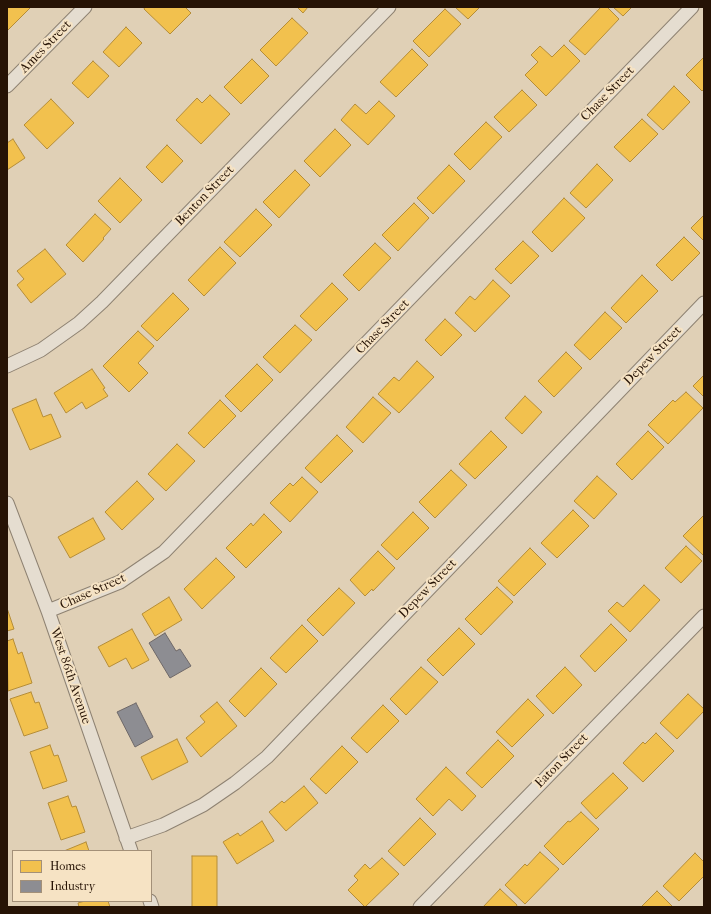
<!DOCTYPE html>
<style>
body{margin:0}
#map{position:relative;width:711px;height:914px;overflow:hidden;background:#e0d0b6;font-family:"IM FELL French Canon",serif}
canvas{display:block}
.frame{position:absolute;inset:0;border:8px solid #261305;pointer-events:none}
.legend{position:absolute;left:12px;top:850px;width:140px;height:52px;box-sizing:border-box;background:#f6e3c4;border:1px solid #a39078;margin:0;padding:5px 7px;list-style:none;font-size:12px;color:#261305}
.legend li{display:flex;align-items:center;gap:8px;height:20px}
.legend b{width:20px;border:1px solid #a39078}
</style>
<div id="map">
<canvas width="711" height="914"></canvas>
<div class="frame"></div>
<ul class="legend">
<li><b style="height:11px;background:#f2c14e"></b>Homes</li>
<li><b style="height:11px;background:#8d8d92"></b>Industry</li>
</ul>
</div>
<script>
const context = document.querySelector('canvas').getContext('2d');
context.lineJoin = 'round';
function fill(path, color) { context.fillStyle = color; context.fill(path, 'evenodd'); }
const poly = rows => new Path2D(rows.map(r => 'M' + r).join(''));
function strokePath(path, color, width, dash) { context.strokeStyle = color; context.lineWidth = width; context.lineCap = dash ? 'butt' : 'round'; context.setLineDash(dash || []); context.stroke(path); }
function write(font, color, halo, rows, align = 'center') {
  context.font = font + ' "IM FELL French Canon",serif'; context.lineWidth = 4; context.setLineDash([]); context.textBaseline = 'middle'; context.strokeStyle = halo; context.fillStyle = color; for (const [text, x, y, turn = 0] of rows) {
    context.save(); context.translate(x, y); context.rotate((+turn || 0) * Math.PI / 180); context.textAlign = isNaN(turn) ? turn : align; if (halo) context.strokeText(text, 0, 0); context.fillText(text, 0, 0); context.restore();
  }
}
const homes = poly([
 [7,7,31,7,7,31,7,7],
 [145,7,185,7,191,13,170,34,144,9,145,7],
 [297,7,308,7,303,13,297,7],
 [455,7,480,7,468,19,455,7],
 [601,7,607,7,619,19,585,55,569,41,601,7],
 [613,7,632,7,623,16,613,7],
 [445,9,461,24,429,57,413,41,445,9],
 [292,18,308,33,276,66,260,50,292,18],
 [126,27,142,43,119,67,103,52,126,27],
 [564,45,580,61,546,96,525,75,538,62,531,55,540,46,552,57,564,45],
 [412,49,428,65,396,97,380,82,412,49],
 [704,57,704,89,702,91,686,75,704,57],
 [252,59,269,76,241,104,224,87,252,59],
 [93,61,109,76,88,98,72,83,93,61],
 [674,86,690,102,663,130,647,115,674,86],
 [522,90,537,105,509,132,494,117,522,90],
 [210,95,230,114,201,144,176,120,197,98,202,103,210,95],
 [51,99,74,123,47,149,24,125,51,99],
 [379,101,395,116,368,145,341,120,355,104,366,114,379,101],
 [642,119,658,134,630,162,614,147,642,119],
 [486,122,502,137,470,170,454,154,486,122],
 [335,129,351,145,320,177,304,161,335,129],
 [13,139,25,158,7,170,7,143,13,139],
 [167,145,183,161,162,183,146,167,167,145],
 [597,164,613,180,586,208,570,193,597,164],
 [449,165,465,181,433,214,417,198,449,165],
 [295,170,310,185,279,218,263,202,295,170],
 [120,178,142,200,120,223,98,201,120,178],
 [564,198,585,218,552,252,532,232,564,198],
 [414,203,429,218,398,251,382,235,414,203],
 [256,209,272,225,240,257,224,242,256,209],
 [95,214,111,229,103,238,104,239,83,262,66,245,95,214],
 [704,215,704,241,691,228,704,215],
 [684,237,700,253,672,281,656,265,684,237],
 [523,241,539,256,511,284,495,269,523,241],
 [375,243,391,258,359,291,343,275,375,243],
 [220,247,236,263,204,296,188,280,220,247],
 [45,249,66,274,31,303,17,285,24,279,17,271,45,249],
 [642,275,658,291,626,323,611,308,642,275],
 [493,280,510,296,475,332,455,313,470,296,475,300,493,280],
 [332,283,348,299,316,331,300,316,332,283],
 [173,293,189,309,157,341,141,326,173,293],
 [605,312,622,328,590,360,574,345,605,312],
 [445,319,462,335,441,356,425,340,445,319],
 [295,325,312,340,280,373,263,357,295,325],
 [138,331,154,346,138,363,148,373,129,392,103,366,138,331],
 [566,352,582,368,554,397,538,381,566,352],
 [417,361,434,377,399,413,378,394,394,377,399,381,417,361],
 [257,364,273,380,241,412,225,396,257,364],
 [92,369,105,388,103,389,108,396,86,409,82,402,66,413,54,393,92,369],
 [704,375,704,397,693,386,704,375],
 [686,392,703,408,668,444,648,425,673,400,675,402,686,392],
 [525,396,542,412,522,434,505,418,525,396],
 [373,397,391,413,363,443,346,427,373,397],
 [36,399,43,417,51,414,61,437,30,450,12,409,36,399],
 [220,400,236,416,204,448,188,433,220,400],
 [491,431,507,447,475,479,459,464,491,431],
 [648,431,664,447,632,480,616,464,648,431],
 [337,435,353,451,321,483,305,468,337,435],
 [177,444,195,461,166,491,148,474,177,444],
 [451,470,467,485,435,518,419,502,451,470],
 [597,476,617,494,594,519,574,501,597,476],
 [302,477,318,492,290,522,270,503,290,483,293,486,302,477],
 [137,481,154,499,122,530,105,512,137,481],
 [573,510,589,526,557,558,541,543,573,510],
 [413,512,429,528,397,560,381,545,413,512],
 [264,514,282,532,246,568,226,548,251,523,253,526,264,514],
 [704,515,704,555,703,555,683,536,704,515],
 [93,518,105,539,70,558,58,537,93,518],
 [686,546,702,561,681,583,665,568,686,546],
 [530,548,546,564,514,596,498,581,530,548],
 [378,551,395,568,373,591,372,589,365,596,350,580,378,551],
 [216,558,235,577,202,609,184,589,216,558],
 [644,585,660,600,630,632,608,611,617,602,623,607,644,585],
 [497,587,513,602,481,635,465,619,497,587],
 [339,588,355,603,323,636,307,620,339,588],
 [169,597,182,620,155,636,142,614,169,597],
 [7,608,14,629,7,631,7,608],
 [611,624,627,640,595,672,580,656,611,624],
 [302,625,318,641,286,673,270,658,302,625],
 [459,628,475,644,443,676,427,660,459,628],
 [132,629,149,660,132,669,126,658,109,667,98,647,132,629],
 [13,639,18,654,22,652,32,683,8,691,7,641,13,639],
 [421,667,438,682,406,715,390,699,421,667],
 [565,667,582,685,553,714,536,696,565,667],
 [261,668,277,684,245,717,229,701,261,668],
 [31,692,35,703,39,702,48,728,24,736,10,699,31,692],
 [688,694,704,709,704,711,677,739,660,723,688,694],
 [528,699,544,715,512,747,496,732,528,699],
 [217,702,237,726,201,757,186,738,205,722,200,716,217,702],
 [383,705,399,721,367,753,351,738,383,705],
 [656,733,674,751,643,782,623,763,643,742,645,744,656,733],
 [177,739,188,762,152,780,141,757,177,739],
 [498,740,514,756,482,788,466,773,498,740],
 [50,745,54,756,58,755,67,781,43,789,30,752,50,745],
 [342,746,358,762,326,794,310,779,342,746],
 [446,767,476,796,462,811,449,799,433,816,416,799,446,767],
 [613,773,628,788,596,819,581,803,613,773],
 [304,786,318,803,286,831,269,812,282,801,284,803,304,786],
 [68,796,72,807,76,806,85,832,61,840,48,803,68,796],
 [581,812,599,829,563,865,544,846,568,821,570,822,581,812],
 [420,818,436,834,404,866,388,851,420,818],
 [262,821,274,841,237,864,223,842,238,833,240,836,262,821],
 [86,842,89,851,64,851,86,842],
 [540,852,559,869,525,904,505,885,525,864,527,866,540,852],
 [695,853,704,862,704,876,679,901,663,886,695,853],
 [192,856,217,856,217,907,192,907,192,856],
 [382,858,399,874,365,907,348,890,358,880,354,876,365,864,370,869,382,858],
 [500,889,517,905,516,907,483,907,500,889],
 [657,891,673,907,641,907,657,891],
 [85,901,108,901,110,907,79,907,78,903,85,901]
]);
const industry = poly([
 [165,633,176,651,180,649,191,666,170,678,149,643,165,633],
 [136,703,153,737,135,747,117,712,136,703]
]);
const minor = poly([
 [7,86,85,7],
 [7,366,41,350,79,323,102,302,389,7],
 [7,503,48,611,131,851],
 [48,611,120,582,164,552,692,7],
 [126,838,163,825,203,805,235,783,267,757,704,303],
 [150,901,152,907],
 [420,907,704,616]
]);
const streetNames = [
 ["Ames Street",46,47,-46],
 ["Chase Street",608,94,-46],
 ["Benton Street",205,196,-46],
 ["Chase Street",383,327,-46],
 ["Depew Street",653,356,-46],
 ["Depew Street",428,589,-46],
 ["Chase Street",93,592,-24],
 ["West 86th Avenue",70,676,71],
 ["Eaton Street",562,761,-46]
];
fill(homes, '#f2c14e');
strokePath(homes, '#b58d38', 1);
fill(industry, '#8d8d92');
strokePath(industry, '#6e6868', 1);
strokePath(minor, '#8e8272', 15);
strokePath(minor, '#e5ddd0', 13);
write('13px', '#261305', '#f6e3c4', streetNames);
</script>
